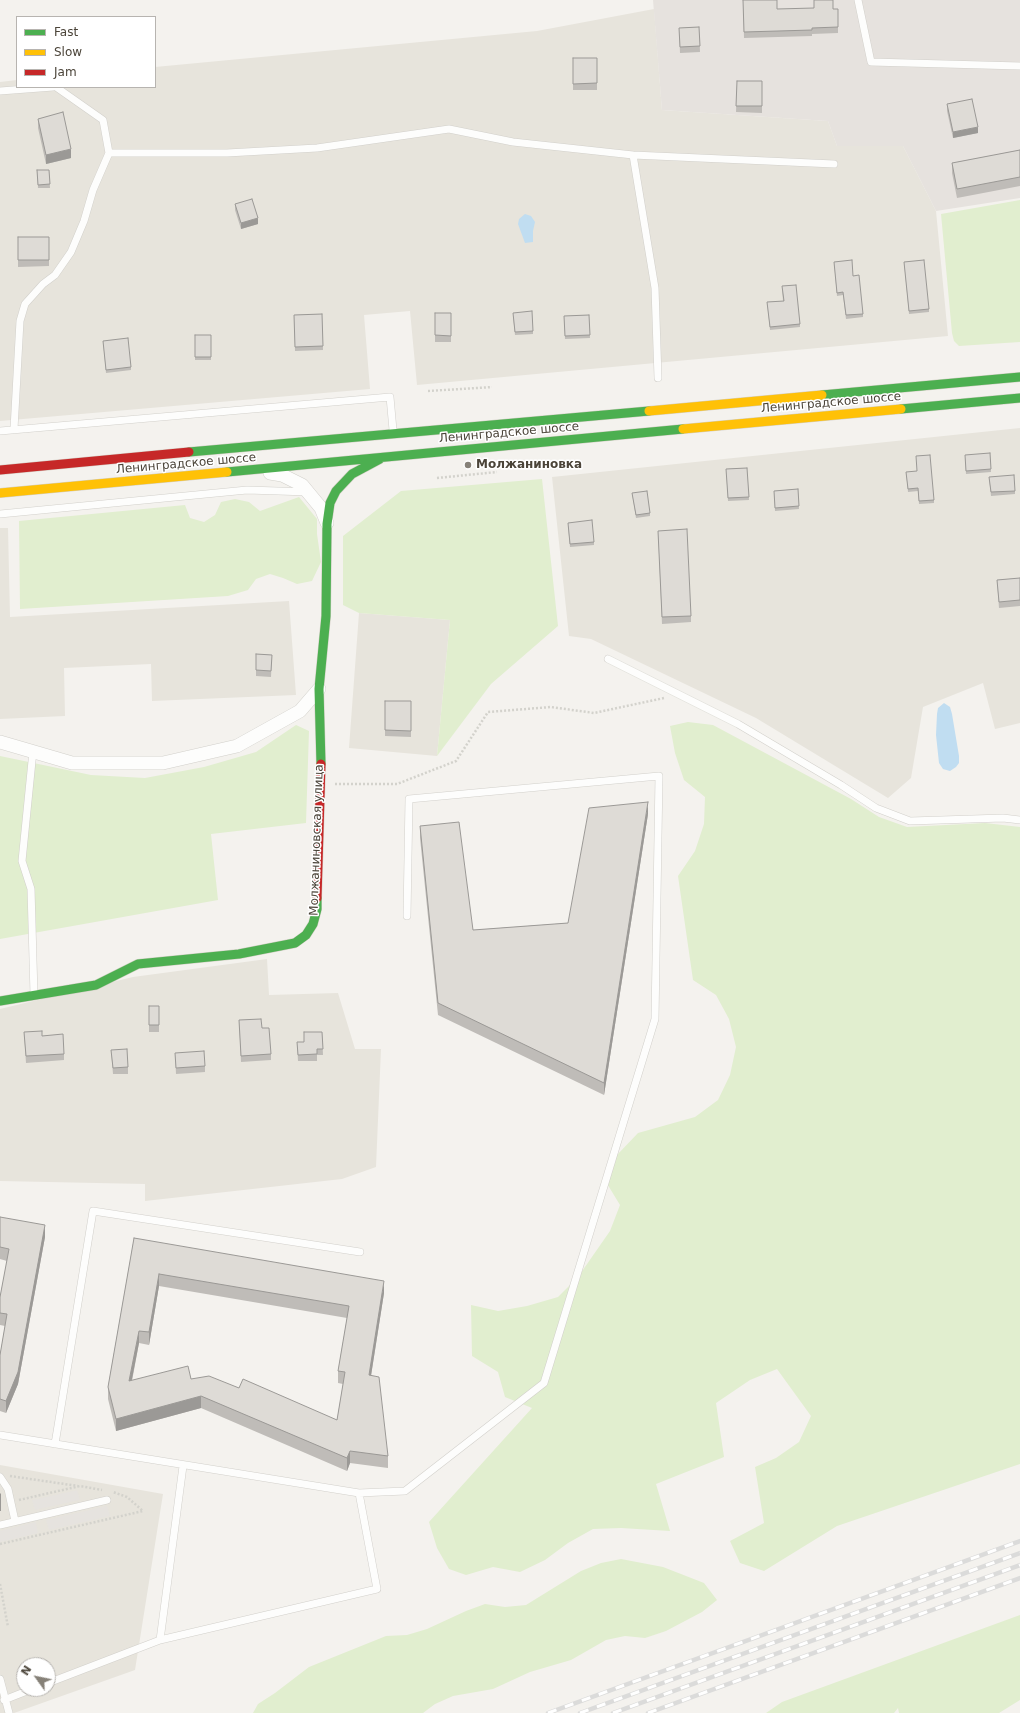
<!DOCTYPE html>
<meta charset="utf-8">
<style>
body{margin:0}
#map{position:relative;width:1020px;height:1713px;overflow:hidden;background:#f4f2ee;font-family:"DejaVu Sans",sans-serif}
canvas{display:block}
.legend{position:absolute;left:16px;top:16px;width:140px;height:72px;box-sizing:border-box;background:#fff;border:1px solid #b7b4b0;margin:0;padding:5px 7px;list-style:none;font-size:12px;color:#4b4439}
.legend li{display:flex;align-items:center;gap:8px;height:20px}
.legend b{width:20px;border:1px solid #b7b4b0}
.north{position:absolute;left:16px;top:1657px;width:40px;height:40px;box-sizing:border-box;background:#fff;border:1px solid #b7b4b0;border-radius:50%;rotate:303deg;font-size:11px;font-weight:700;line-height:16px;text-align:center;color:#4b4439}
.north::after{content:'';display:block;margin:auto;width:14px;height:18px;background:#868178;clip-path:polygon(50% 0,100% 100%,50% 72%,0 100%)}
</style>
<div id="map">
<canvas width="1020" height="1713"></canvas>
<ul class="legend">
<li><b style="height:5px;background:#4caf50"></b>Fast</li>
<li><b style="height:5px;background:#ffc107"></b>Slow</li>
<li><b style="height:5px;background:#c62828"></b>Jam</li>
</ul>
<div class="north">N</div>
</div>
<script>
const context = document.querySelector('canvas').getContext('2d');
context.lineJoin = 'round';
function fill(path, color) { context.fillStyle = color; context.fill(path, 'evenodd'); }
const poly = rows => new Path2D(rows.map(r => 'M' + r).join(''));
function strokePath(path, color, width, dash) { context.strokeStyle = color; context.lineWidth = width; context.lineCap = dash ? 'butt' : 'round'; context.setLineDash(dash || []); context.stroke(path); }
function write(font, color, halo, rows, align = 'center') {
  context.font = font + ' "DejaVu Sans",sans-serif'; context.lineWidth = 3; context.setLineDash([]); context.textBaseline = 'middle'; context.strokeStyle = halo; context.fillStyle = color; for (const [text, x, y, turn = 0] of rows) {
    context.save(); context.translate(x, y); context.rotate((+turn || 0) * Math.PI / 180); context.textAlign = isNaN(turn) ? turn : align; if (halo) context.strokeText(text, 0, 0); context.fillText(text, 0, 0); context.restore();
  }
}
const residential = poly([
 [654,9,662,110,828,121,837,146,903,146,936,211,948,336,417,385,410,311,364,315,370,389,0,421,0,82,17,80,17,87,155,87,155,67,537,31],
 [1020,428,1020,723,995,729,983,683,923,707,911,778,888,798,756,718,591,639,569,636,552,477],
 [0,528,8,528,10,617,289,601,296,695,152,701,151,664,64,668,65,716,0,719],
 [359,613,450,620,437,756,349,748],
 [267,959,269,995,338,993,355,1049,381,1049,376,1167,342,1179,145,1201,145,1184,0,1181,0,1009,133,977],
 [0,1465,163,1494,135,1670,14,1713,0,1713],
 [24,1665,48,1665,48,1689,24,1689]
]);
const industrial = poly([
 [653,0,1020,0,1020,198,936,211,903,146,837,146,828,121,662,110]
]);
const green = poly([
 [1020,200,1020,342,959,346,954,341,952,333,941,214],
 [542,479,558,626,491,684,437,756,450,620,359,613,343,605,343,536,401,491],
 [299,497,317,519,317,534,321,562,312,581,297,584,283,578,270,574,256,579,248,590,228,596,20,609,19,521,185,505,190,518,204,522,215,515,221,502,235,499,249,502,260,511],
 [688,722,713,725,851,799,879,817,907,827,985,823,1020,827,1020,1464,837,1526,764,1571,740,1563,730,1541,764,1523,755,1467,776,1458,799,1442,811,1416,777,1369,750,1380,716,1403,724,1457,656,1484,670,1531,621,1528,593,1529,568,1543,545,1560,520,1572,493,1567,466,1575,449,1569,437,1548,429,1522,532,1408,505,1397,498,1372,472,1356,471,1305,498,1311,527,1306,558,1297,578,1277,610,1231,620,1205,606,1182,617,1155,638,1133,695,1117,718,1100,730,1075,736,1047,729,1019,716,995,693,980,678,876,695,851,704,824,705,797,684,780,675,753,670,726],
 [296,725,309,731,306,823,211,834,218,900,0,939,0,756,91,775,145,778,204,767,256,752],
 [621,1559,663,1567,704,1583,717,1600,702,1612,666,1631,645,1638,625,1636,606,1640,571,1660,530,1672,493,1689,453,1696,435,1704,423,1713,253,1713,258,1704,275,1693,309,1667,386,1636,407,1635,427,1629,466,1611,485,1604,505,1607,526,1605,581,1571,601,1563],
 [1020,1615,1020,1700,999,1713,899,1713,898,1708,894,1713,766,1713,782,1702]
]);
const parking = poly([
 [77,1490,80,1500,35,1510,32,1500],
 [107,1506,110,1516,49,1530,46,1520],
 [36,1522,38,1533,0,1542,0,1531]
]);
const water = poly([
 [525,214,531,216,535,222,533,231,533,242,525,243,518,224,519,219],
 [944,703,950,707,952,714,959,756,959,763,956,767,950,771,943,769,939,763,936,735,937,714,938,708]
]);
const path = poly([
 [428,391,492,387],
 [437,478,497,472],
 [335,784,397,784,456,761,488,712,551,707,594,713,664,698],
 [10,1476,78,1486],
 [19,1500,80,1486,102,1490],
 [0,1544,143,1511,127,1497,113,1492],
 [0,1584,8,1627]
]);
const lane = poly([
 [858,0,871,62,1020,66],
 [56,87,103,120,109,153,227,153,317,148,449,129,513,142,633,155,655,288,658,378],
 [0,91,53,87],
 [633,155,834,164],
 [14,429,20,321,25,304,43,284,55,275,71,252,84,221,93,190,109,153],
 [0,431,390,397,393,430],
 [0,514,247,490,309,492],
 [608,659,738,724,841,785,876,808,910,821,1003,818,1020,820],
 [33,751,22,861,31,889,34,995],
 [0,1435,359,1493,405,1491,544,1383,655,1019,659,776,409,799,407,916],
 [55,1444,93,1211,360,1252],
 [0,1477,8,1489,15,1521],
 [0,1525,107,1500],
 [160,1640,377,1589,359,1493],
 [0,1679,9,1713],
 [48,1683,160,1640,183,1466],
 [4,1700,32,1689]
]);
const street = poly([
 [270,473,282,475,302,485,321,508,327,523],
 [0,742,72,763,163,763,237,746,300,711,319,689]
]);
const fast = poly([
 [822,395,1020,377],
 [901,409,1020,398],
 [189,452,649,411],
 [227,472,683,429],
 [321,764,319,689,326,616,327,524,330,503,336,491,352,474,380,459],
 [0,1001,96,985,138,964,239,954,295,943,306,935,313,924,317,909,317,898]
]);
const slow = poly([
 [649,411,822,395],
 [683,429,901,409],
 [0,493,227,472]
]);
const jam = poly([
 [0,470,189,452],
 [317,898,321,764]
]);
const rail = poly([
 [548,1713,1020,1541],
 [580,1713,1020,1553],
 [613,1713,1020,1565],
 [648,1713,1020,1578]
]);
const wall = poly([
 [743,0,777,9,838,9,838,33,812,34,812,36,744,38],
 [699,27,700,52,680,53,679,28],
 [573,58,597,58,597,90,573,90],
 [737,81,762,81,762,113,736,112],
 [947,104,978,133,953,138,947,111],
 [38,119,71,158,46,164,38,128],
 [1020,150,1020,186,957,198,952,173,952,163],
 [37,170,49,170,50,188,38,188],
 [235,204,258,224,241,229,235,210],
 [18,237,49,237,49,266,18,267],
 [834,262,853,276,863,314,863,317,846,319,843,295,837,296],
 [904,262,929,309,929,312,909,314],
 [782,286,800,324,800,327,770,330,767,302,783,301],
 [435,313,451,313,451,342,435,342],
 [322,314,323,350,295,351,294,315],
 [589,315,590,338,565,339,564,316],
 [513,316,533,331,533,334,515,335],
 [195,335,211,335,211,360,195,360],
 [103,341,131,367,131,370,106,373],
 [990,453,991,472,966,474,965,458],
 [747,468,749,500,728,501,726,469],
 [906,472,934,500,934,503,919,504,918,491,908,492],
 [989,477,1015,491,1015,494,991,496],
 [798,489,799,509,775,511,774,491],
 [632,493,650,513,650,516,636,518],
 [568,526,594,542,594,545,570,547],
 [658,531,691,616,691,622,662,624],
 [1020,578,1020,606,999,608,997,580],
 [256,654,272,655,271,677,256,676],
 [385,701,411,701,411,737,385,736],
 [648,814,604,1095,438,1015,420,838,420,826,473,930,568,923],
 [149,1006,159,1006,159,1032,149,1032],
 [239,1020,262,1028,271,1054,271,1060,241,1062],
 [24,1032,64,1054,64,1060,26,1063],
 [322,1032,323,1055,317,1055,317,1061,298,1061,297,1042,304,1042],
 [111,1050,128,1067,128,1074,113,1074],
 [175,1053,205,1066,205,1072,176,1074],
 [0,1217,45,1237,18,1384,6,1413,0,1411,0,1355,5,1326,0,1325,0,1297,7,1261,0,1259],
 [134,1238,384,1293,371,1376,388,1456,388,1468,350,1463,347,1471,201,1408,116,1431,108,1399,108,1387],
 [159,1286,347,1318,338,1371,338,1383,343,1384,337,1420,239,1388,191,1379,132,1381,139,1343,149,1345]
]);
const shadedWall = poly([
 [978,127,978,133,953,138,953,132],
 [71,149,71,158,46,164,46,155],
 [258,218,258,224,241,229,241,223],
 [648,802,648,814,604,1095,604,1083],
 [45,1225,45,1237,18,1384,6,1413,6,1401],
 [159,1274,159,1286,149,1345,149,1332],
 [384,1281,384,1293,369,1388,369,1375],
 [139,1331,139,1343,129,1394,129,1381],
 [201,1396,201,1408,116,1431,116,1419],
 [350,1451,350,1463,347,1471,347,1458],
 [1,1493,1,1511,0,1511,0,1494]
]);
const building = poly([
 [743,0,777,0,777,9,814,8,814,0,833,0,833,9,838,9,838,27,812,28,812,30,744,32,743,0],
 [699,27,700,46,680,47,679,28,699,27],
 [573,58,597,58,597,83,573,84,573,58],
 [737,81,762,81,762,106,736,106,737,81],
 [972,99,978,127,953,132,947,104,972,99],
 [63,112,71,149,46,155,38,119,63,112],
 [1020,150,1020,177,957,189,952,163,1020,150],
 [37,170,49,170,50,184,38,185,37,170],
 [252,199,258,218,241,223,235,204,252,199],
 [18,237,49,237,49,260,18,260,18,237],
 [852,260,853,276,859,275,863,314,846,315,843,292,837,293,834,262,852,260],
 [924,260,929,309,909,311,904,262,924,260],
 [796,285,800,324,770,327,767,302,784,301,782,286,796,285],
 [532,311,533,331,515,332,513,313,532,311],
 [435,313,451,313,451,336,435,335,435,313],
 [322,314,323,346,295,347,294,315,322,314],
 [589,315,590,335,565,336,564,316,589,315],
 [195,335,211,335,211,357,195,357,195,335],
 [128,338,131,367,106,370,103,341,128,338],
 [990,453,991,469,966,471,965,455,990,453],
 [930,455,934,500,919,501,918,488,908,489,906,472,917,471,916,456,930,455],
 [747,468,749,497,728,498,726,469,747,468],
 [1014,475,1015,491,991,492,989,477,1014,475],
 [798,489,799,506,775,508,774,491,798,489],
 [647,491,650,513,636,515,632,493,647,491],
 [592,520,594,542,570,544,568,523,592,520],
 [687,529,691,616,662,617,658,531,687,529],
 [1020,578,1020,600,999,602,997,580,1020,578],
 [256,654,272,655,271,671,256,670,256,654],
 [385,701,411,701,411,731,385,730,385,701],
 [648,802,604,1083,438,1003,420,826,459,822,473,930,568,923,589,808,648,802],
 [149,1006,159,1006,159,1025,149,1025,149,1006],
 [261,1019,262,1028,269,1028,271,1054,241,1056,239,1020,261,1019],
 [42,1031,42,1036,63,1034,64,1054,26,1056,24,1032,42,1031],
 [304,1032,322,1032,323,1049,317,1049,317,1054,298,1055,297,1042,304,1042,304,1032],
 [127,1049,128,1067,113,1068,111,1050,127,1049],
 [204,1051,205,1066,176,1068,175,1053,204,1051],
 [0,1217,45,1225,18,1372,6,1401,0,1399,0,1355,7,1314,0,1313,0,1297,9,1249,0,1247,0,1217],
 [134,1238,384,1281,369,1375,379,1377,388,1456,350,1451,347,1458,201,1396,116,1419,108,1387,134,1238],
 [159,1274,349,1306,338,1371,345,1372,337,1420,243,1379,239,1388,209,1376,191,1379,188,1366,129,1381,139,1331,149,1332,159,1274]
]);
const markers = [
 [468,465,4,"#868178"]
];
const streetNames = [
 ["Ленинградское шоссе",831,403,-5],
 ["Ленинградское шоссе",509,433,-5],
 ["Ленинградское шоссе",186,464,-5],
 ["Молжаниновская улица",317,840,-88]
];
const poiNames = [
 ["Молжаниновка",476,465]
];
fill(residential, '#e7e4dc');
fill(industrial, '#e6e2de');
fill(green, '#e1eecf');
fill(parking, '#e6e3df');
fill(water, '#c0ddf1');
strokePath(lane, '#d2d0cb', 8);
strokePath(street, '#d2d0cb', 14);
strokePath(fast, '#d3cfc5', 10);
strokePath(slow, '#d3cfc5', 10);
strokePath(jam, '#d3cfc5', 10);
strokePath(path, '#d3d2cc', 2.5, [2, 2]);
strokePath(lane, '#fdfdfc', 7);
strokePath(street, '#fdfdfc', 13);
strokePath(fast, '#4caf50', 9);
strokePath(slow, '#ffc107', 9);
strokePath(jam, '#c62828', 9);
strokePath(rail, '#dbdbda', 4.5);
strokePath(rail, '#fff', 3, [9]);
fill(wall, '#bfbcb8');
fill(shadedWall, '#9b9996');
fill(building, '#dedbd6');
strokePath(building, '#9b9996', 1);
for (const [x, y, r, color] of markers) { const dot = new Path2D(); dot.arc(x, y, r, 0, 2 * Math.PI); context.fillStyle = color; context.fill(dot); strokePath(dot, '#fff', 1.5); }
write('12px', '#4b4439', '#fff', streetNames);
write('bold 12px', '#4b4439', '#fff', poiNames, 'left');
</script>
